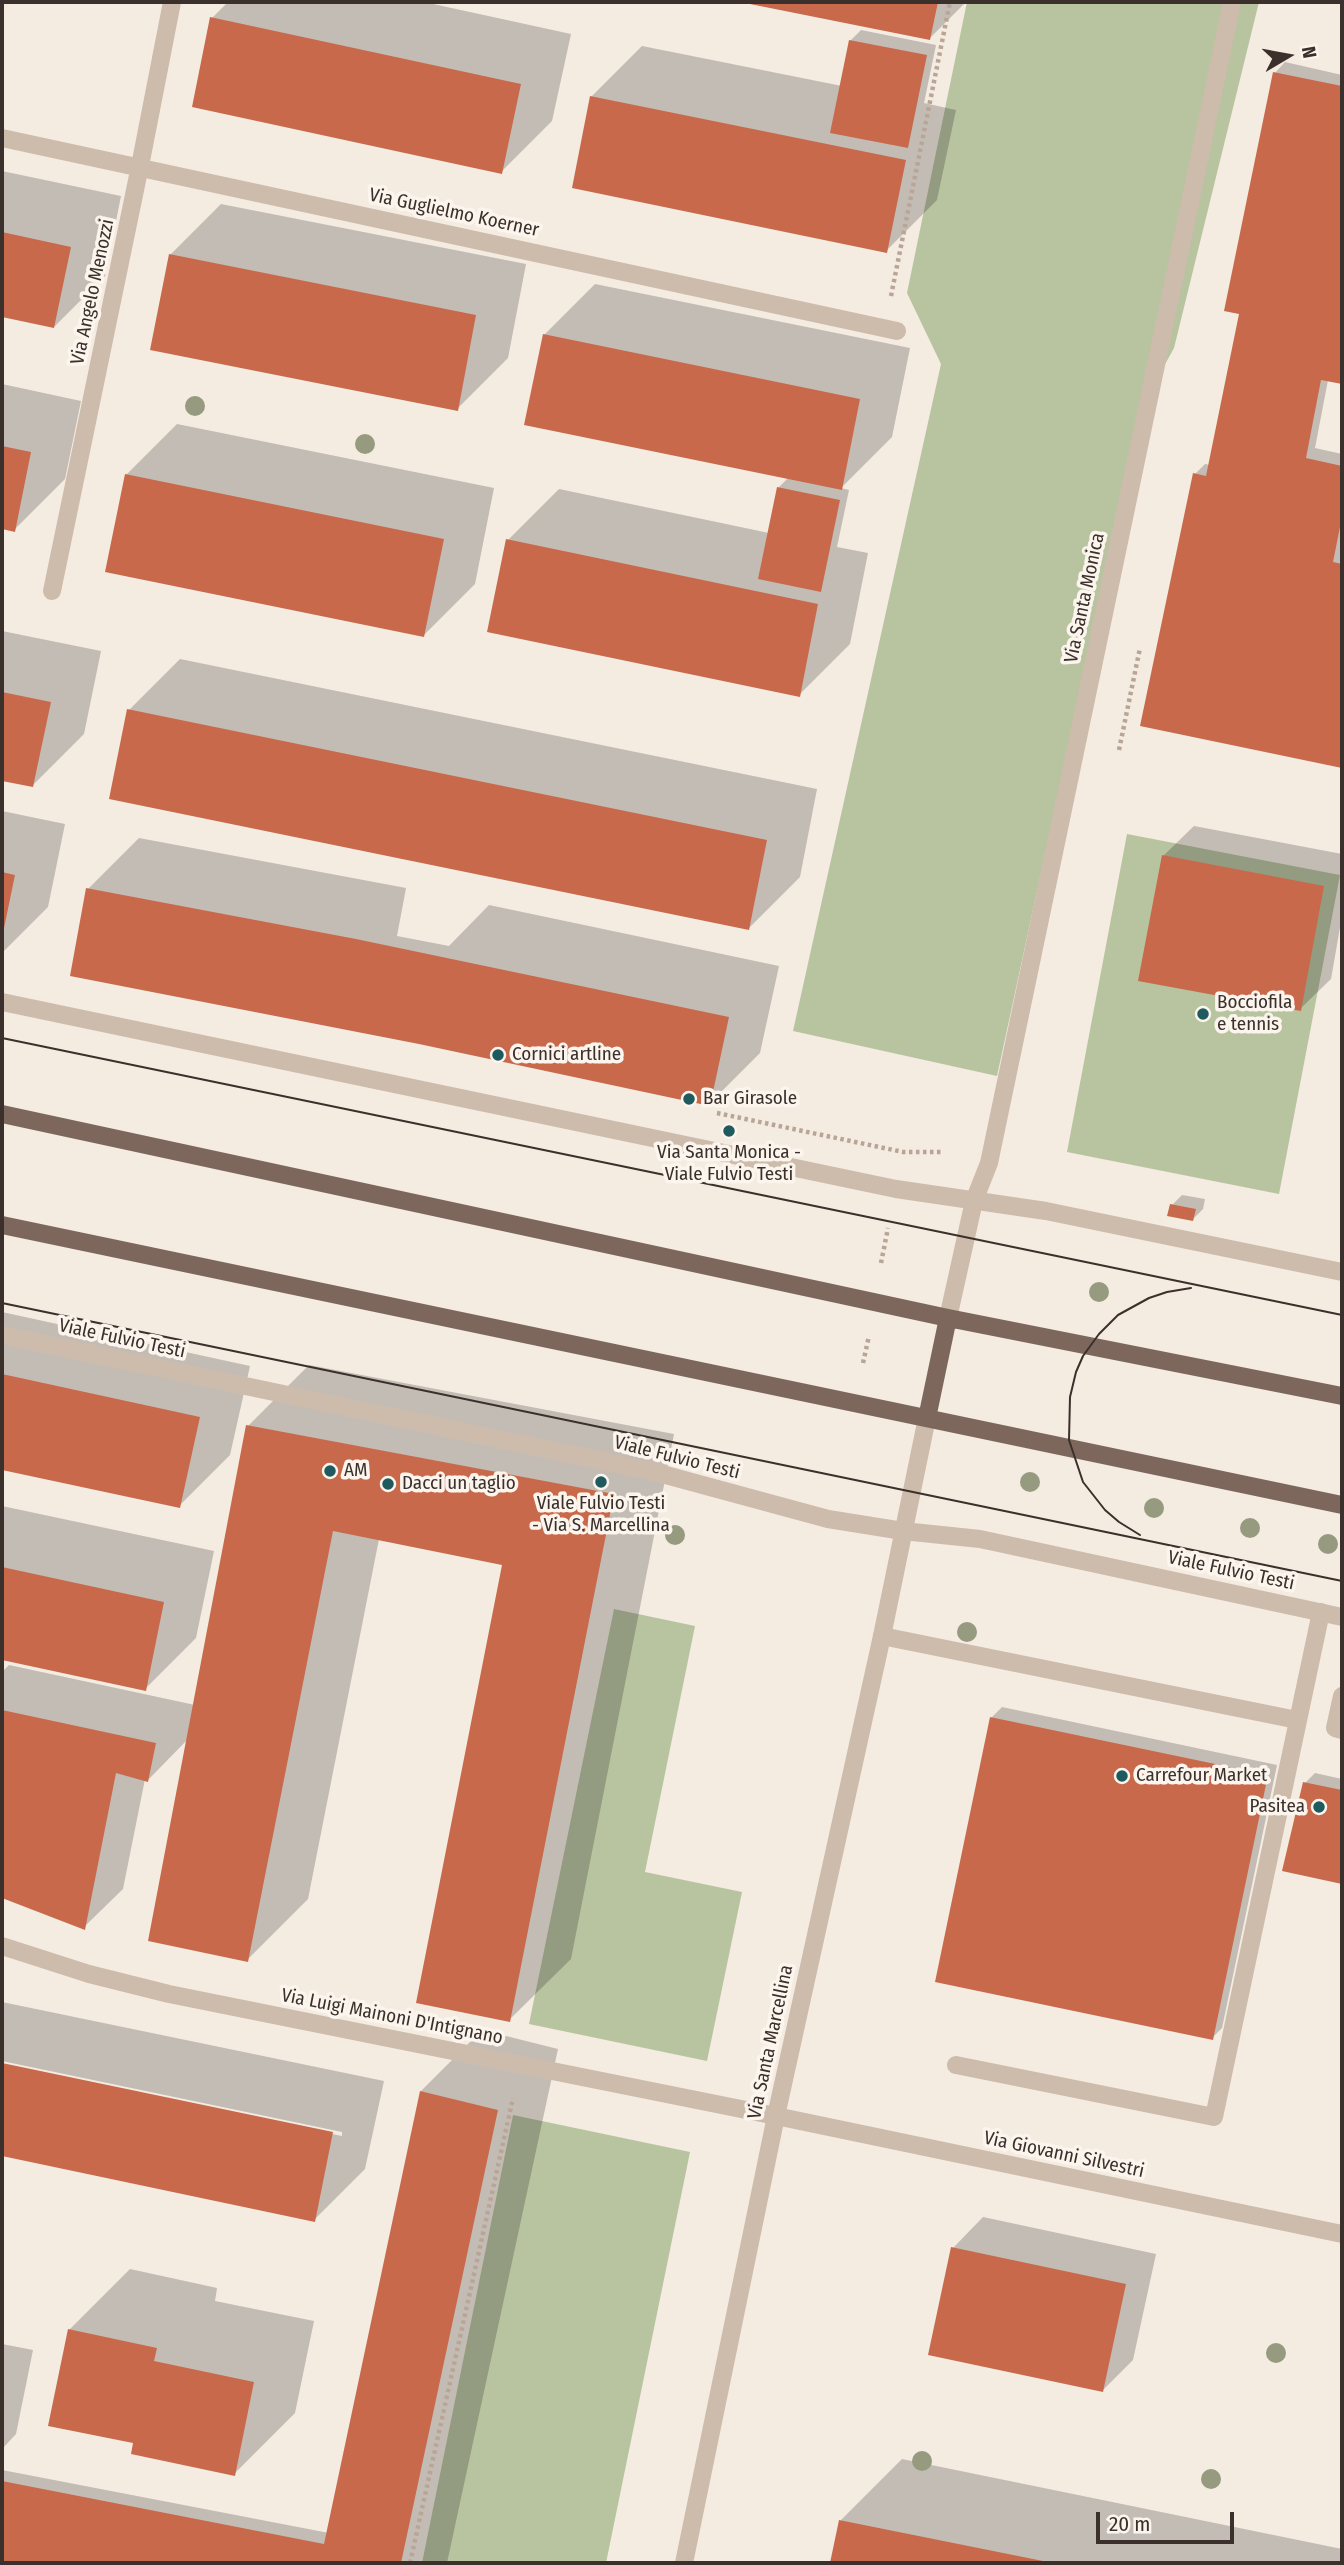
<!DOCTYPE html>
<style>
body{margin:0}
#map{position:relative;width:1344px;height:2565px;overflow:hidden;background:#f4ebe1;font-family:"Fira Sans Condensed",sans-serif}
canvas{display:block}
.frame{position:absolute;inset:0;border:4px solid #3b302b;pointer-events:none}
.north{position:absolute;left:1253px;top:21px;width:70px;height:70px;-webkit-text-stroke:5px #fbf5ee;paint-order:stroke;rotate:80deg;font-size:19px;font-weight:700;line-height:28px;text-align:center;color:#3b302b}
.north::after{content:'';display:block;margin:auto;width:24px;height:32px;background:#3b302b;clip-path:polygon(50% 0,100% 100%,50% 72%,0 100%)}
.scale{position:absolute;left:1096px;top:2512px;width:138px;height:32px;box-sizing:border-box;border:4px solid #3b302b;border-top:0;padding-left:9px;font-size:21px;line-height:24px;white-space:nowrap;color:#3b302b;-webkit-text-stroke:5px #fbf5ee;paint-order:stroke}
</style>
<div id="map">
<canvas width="1344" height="2565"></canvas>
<div class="frame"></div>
<div class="north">N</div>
<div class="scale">20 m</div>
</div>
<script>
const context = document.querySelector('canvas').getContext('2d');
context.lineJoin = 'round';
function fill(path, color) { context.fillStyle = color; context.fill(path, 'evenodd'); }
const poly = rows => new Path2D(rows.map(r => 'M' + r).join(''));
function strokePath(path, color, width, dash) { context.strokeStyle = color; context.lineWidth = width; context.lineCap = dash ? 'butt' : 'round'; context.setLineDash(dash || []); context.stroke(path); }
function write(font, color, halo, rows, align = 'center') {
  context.font = font + ' "Fira Sans Condensed",sans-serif'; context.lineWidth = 7; context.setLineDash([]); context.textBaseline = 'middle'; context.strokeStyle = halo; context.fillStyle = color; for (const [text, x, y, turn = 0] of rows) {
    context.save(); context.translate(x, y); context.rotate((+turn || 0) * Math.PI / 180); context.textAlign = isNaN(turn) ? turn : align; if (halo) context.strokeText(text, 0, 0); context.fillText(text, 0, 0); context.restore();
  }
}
const green = poly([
 [967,2,1259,2,1174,348,1142,406,997,1076,793,1031,941,364,907,293],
 [1127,834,1340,875,1279,1194,1067,1152],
 [614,1609,695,1626,645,1872,742,1892,707,2061,529,2024],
 [513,2115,690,2152,606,2563,422,2563]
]);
const shadow = poly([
 [228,2,424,2,571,34,552,121,501,172,212,18],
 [742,2,966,2,930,38],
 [861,30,936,45,924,103,956,110,937,200,886,251,591,97,642,46,842,86,851,40],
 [1285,62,1342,75,1342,383,1328,380,1315,448,1342,454,1342,766,1142,724,1195,474,1205,464,1210,465,1241,313,1275,73],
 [2,171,121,196,105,276,54,327,2,316],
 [221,204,526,264,508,358,457,409,170,255],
 [595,284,910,348,892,437,841,488,849,490,837,547,868,553,850,644,799,695,508,540,559,489,769,533,779,487,789,477,544,335],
 [2,384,81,401,65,479,14,530,2,527],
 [177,424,494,488,475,584,424,635,126,475],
 [2,631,101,651,84,734,33,785,2,779],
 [180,659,817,789,800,877,749,928,129,710],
 [2,811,65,824,48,907,2,953],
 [1194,826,1342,854,1342,916,1331,979,1300,1009,1163,856],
 [139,838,406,888,397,936,449,946,489,905,779,966,760,1053,709,1104,88,889],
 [1182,1195,1205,1199,1203,1209,1193,1219,1172,1205],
 [2,1312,250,1366,230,1455,179,1506,2,1468],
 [309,1365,674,1434,571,1959,509,2020,504,1564,379,1539,308,1899,247,1960,188,1739,148,1780,145,1779,123,1889,84,1927,2,1895,2,1672,9,1665,195,1705,248,1426],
 [2,1506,214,1551,196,1638,145,1689,2,1658],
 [1002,1707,1277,1765,1222,2028,1212,2038,992,1717],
 [1315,1773,1342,1779,1342,1882,1284,1870,1305,1783],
 [2,2002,384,2081,365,2169,314,2220,2,2155,2,2065,342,2136,342,2132,2,2061],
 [482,2030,558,2049,447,2563,2,2563,2,2470,329,2533,421,2091],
 [983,2217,1156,2254,1133,2360,1103,2390,953,2248],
 [130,2269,217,2288,215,2301,314,2321,295,2413,234,2474,135,2442,69,2330],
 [2,2344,33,2350,16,2434,2,2449],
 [902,2459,1342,2549,1342,2563,832,2563,841,2520]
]);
const building = poly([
 [740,2,938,2,930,40],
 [210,17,521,84,502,174,192,107],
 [849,40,927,55,908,148,830,133],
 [1273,72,1342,86,1342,384,1321,380,1306,458,1342,466,1342,517,1333,562,1342,564,1342,768,1140,726,1193,473,1206,476,1239,314,1224,311],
 [590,96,906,160,887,253,572,188],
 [2,232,71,247,54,328,2,317],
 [169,254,476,315,458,411,150,350],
 [543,334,860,399,842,490,524,425],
 [2,446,31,452,15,532,2,529],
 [125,474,444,539,424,637,105,572],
 [777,487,840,500,821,592,758,579],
 [506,539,818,604,800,697,487,632],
 [2,692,51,702,33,787,2,781],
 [127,709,767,840,749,930,109,799],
 [1162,855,1324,886,1301,1011,1138,981],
 [2,872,15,875,3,933,2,932],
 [86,888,356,939,729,1017,710,1106,419,1044,70,976],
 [1170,1204,1196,1209,1193,1221,1167,1216],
 [2,1374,200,1417,180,1508,2,1470],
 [246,1425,614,1494,510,2022,416,2003,502,1565,333,1531,248,1962,148,1941],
 [2,1567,164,1602,146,1691,2,1660],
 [2,1710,156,1743,148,1782,116,1773,85,1930,2,1898],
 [990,1717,1268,1775,1213,2040,935,1982],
 [1303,1782,1342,1790,1342,1884,1282,1871],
 [2,2063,333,2132,315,2222,2,2156],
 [420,2091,498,2110,401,2563,2,2563,2,2481,324,2544],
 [951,2247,1126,2284,1103,2392,928,2355],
 [68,2329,157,2348,154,2361,254,2382,235,2476,131,2454,133,2443,48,2426],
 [839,2520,1048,2562,1048,2563,830,2563]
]);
const path = poly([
 [891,296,950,2],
 [1119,750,1140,648],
 [717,1113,903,1152,943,1152],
 [881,1263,888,1228],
 [863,1363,869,1336],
 [410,2563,513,2098]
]);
const lane = poly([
 [52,591,140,166],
 [882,1636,1297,1720],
 [1342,1696,1335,1728,1342,1730],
 [956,2065,1214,2117,1321,1612]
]);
const street = poly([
 [2,138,897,331],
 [140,166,172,2],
 [2,1002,896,1189,1046,1211,1342,1272],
 [948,1318,974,1201,989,1163,1232,2],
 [2,1335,651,1471,828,1519,903,1531,980,1539,1342,1617],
 [2,1946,89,1974,169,1994,776,2116,1342,2234],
 [684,2563,776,2116,882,1636,927,1418]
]);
const primary = poly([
 [2,1114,948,1318,1342,1396],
 [2,1225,1342,1505],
 [927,1418,948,1318]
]);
const tram = poly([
 [2,1038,1342,1315],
 [2,1303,1342,1581],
 [1140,1535,1119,1522,1105,1510,1083,1482,1069,1440,1070,1397,1076,1372,1083,1356,1099,1334,1118,1315,1149,1298,1167,1292,1191,1288]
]);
const trees = [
 [195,406],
 [365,444],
 [1099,1292],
 [1030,1482],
 [1154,1508],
 [1250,1528],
 [675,1535],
 [1328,1544],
 [967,1632],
 [1276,2353],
 [922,2461],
 [1211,2479]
];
const markers = [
 [1203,1014,7,"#1f5a5e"],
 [498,1055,7,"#1f5a5e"],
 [689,1099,7,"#1f5a5e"],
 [729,1131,7,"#1f5a5e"],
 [330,1471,7,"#1f5a5e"],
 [601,1482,7,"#1f5a5e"],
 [388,1484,7,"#1f5a5e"],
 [1122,1776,7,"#1f5a5e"],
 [1319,1807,7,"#1f5a5e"]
];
const streetNames = [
 ["Via Guglielmo Koerner",454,213,12],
 ["Via Angelo Menozzi",93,292,-78],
 ["Via Santa Monica",1085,598,-78],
 ["Viale Fulvio Testi",122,1339,12],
 ["Viale Fulvio Testi",677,1458,14],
 ["Viale Fulvio Testi",1231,1571,12],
 ["Via Luigi Mainoni D'Intignano",392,2017,11],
 ["Via Santa Marcellina",771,2042,-78],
 ["Via Giovanni Silvestri",1064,2155,12]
];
const poiNames = [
 ["Bocciofila",1217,1003],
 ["e tennis",1217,1025],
 ["Cornici artline",512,1055],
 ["Bar Girasole",703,1099],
 ["Via Santa Monica -",729,1153,"center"],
 ["Viale Fulvio Testi",729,1175,"center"],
 ["AM",344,1471],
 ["Dacci un taglio",402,1484],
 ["Viale Fulvio Testi",601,1504,"center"],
 ["- Via S. Marcellina",601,1526,"center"],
 ["Carrefour Market",1136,1776],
 ["Pasitea",1305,1807,"right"]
];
fill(green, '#b8c4a0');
fill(shadow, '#0003');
fill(building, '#c8694b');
strokePath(path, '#b9a596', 4.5, [3.5, 3.5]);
strokePath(lane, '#cdbbac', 18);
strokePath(street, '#cdbbac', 18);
strokePath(primary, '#7d675c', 18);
strokePath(tram, '#3b302b', 2);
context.fillStyle = '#969b7f';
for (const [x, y] of trees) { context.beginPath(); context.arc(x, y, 10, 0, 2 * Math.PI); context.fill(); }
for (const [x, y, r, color] of markers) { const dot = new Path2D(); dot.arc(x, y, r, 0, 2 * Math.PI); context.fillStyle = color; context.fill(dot); strokePath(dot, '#fbf5ee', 2.5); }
write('19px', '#3b302b', '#fbf5ee', streetNames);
write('19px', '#3b302b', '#fbf5ee', poiNames, 'left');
</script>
